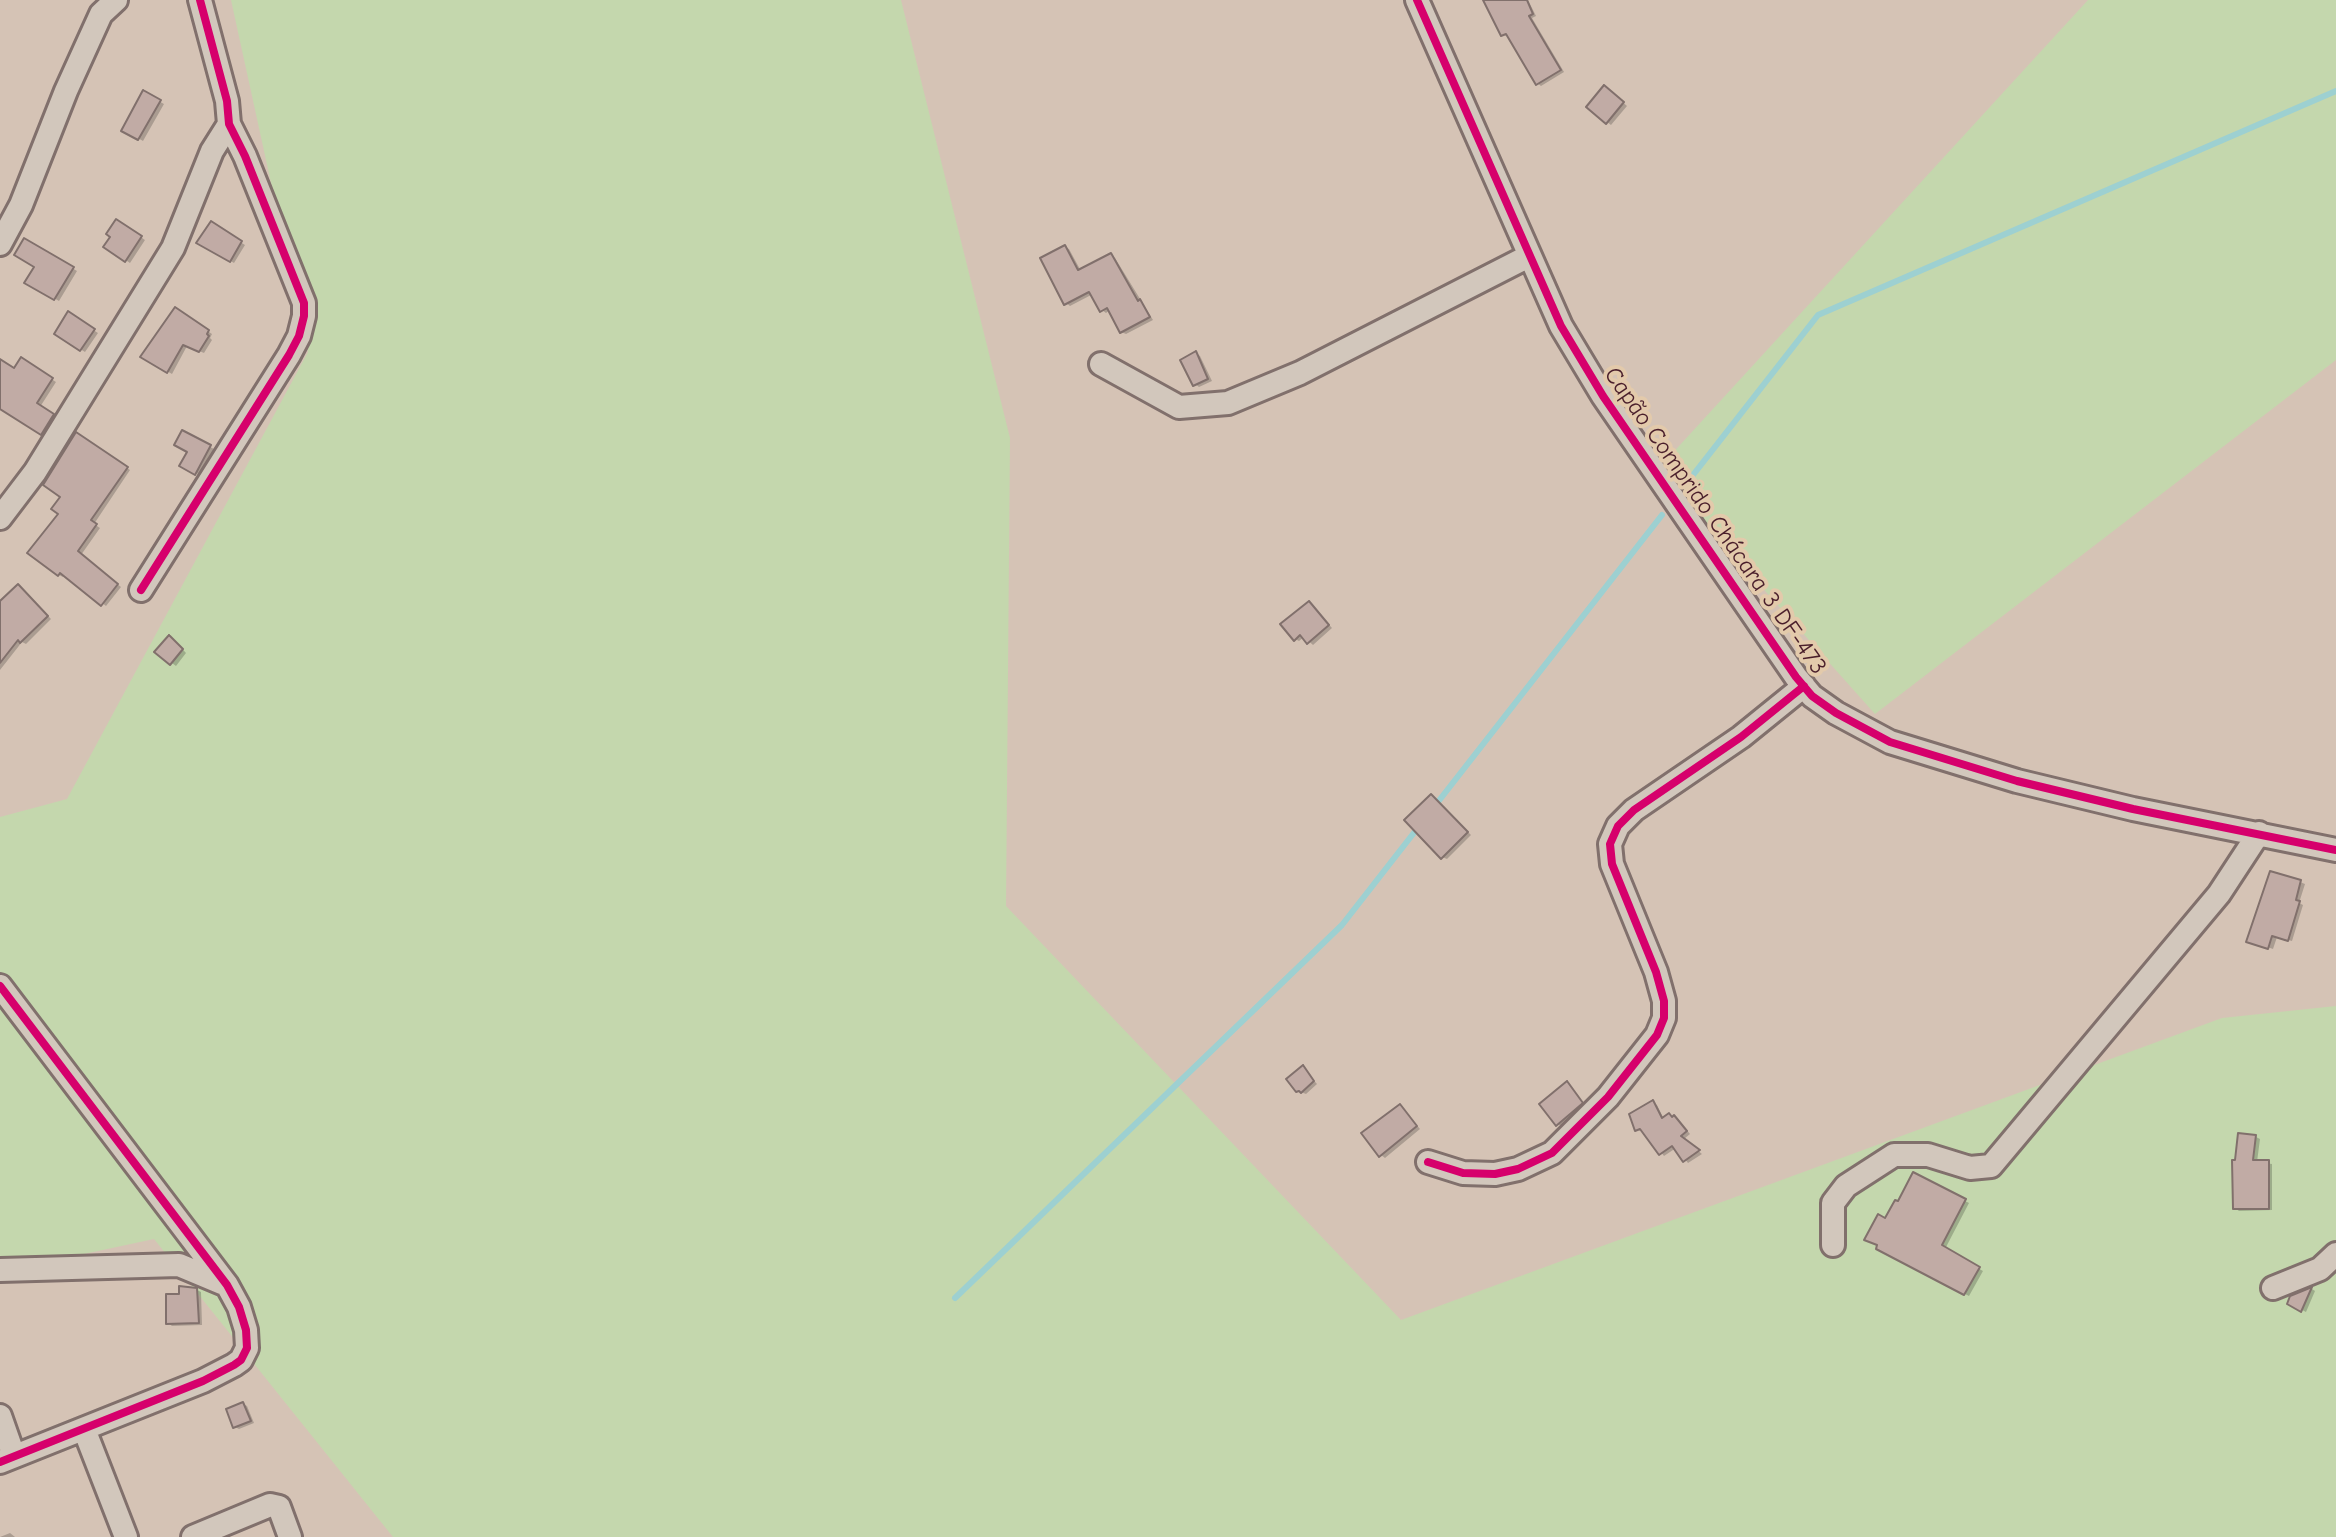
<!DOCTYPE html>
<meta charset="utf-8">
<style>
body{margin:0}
canvas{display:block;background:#d5c3b5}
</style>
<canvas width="2336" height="1537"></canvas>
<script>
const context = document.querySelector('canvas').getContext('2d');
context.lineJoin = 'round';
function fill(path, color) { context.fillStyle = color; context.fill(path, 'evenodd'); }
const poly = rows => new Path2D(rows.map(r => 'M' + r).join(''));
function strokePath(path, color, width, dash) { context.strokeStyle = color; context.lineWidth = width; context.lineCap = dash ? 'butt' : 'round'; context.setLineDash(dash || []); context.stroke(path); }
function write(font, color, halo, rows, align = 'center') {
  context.font = font + ' "Comic Neue",sans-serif'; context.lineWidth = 8; context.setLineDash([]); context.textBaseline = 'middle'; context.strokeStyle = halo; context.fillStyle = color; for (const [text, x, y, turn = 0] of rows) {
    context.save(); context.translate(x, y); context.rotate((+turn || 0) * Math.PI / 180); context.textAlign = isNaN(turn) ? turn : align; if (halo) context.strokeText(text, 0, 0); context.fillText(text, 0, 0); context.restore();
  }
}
const green = poly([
 [231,0,901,0,1010,438,1006,906,1401,1320,2222,1018,2336,1006,2336,1537,393,1537,154,1239,0,1272,0,817,67,799,308,352],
 [2088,0,2336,0,2336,360,1875,714,1657,470]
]);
const shadow = poly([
 [1486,0,1528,0,1536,16,1532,18,1564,72,1541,86,1537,83,1510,36,1503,35],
 [1609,90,1627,106,1611,125,1607,122],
 [144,93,164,104,143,141,124,130],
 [117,221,145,240,130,263,105,246],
 [211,224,245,245,234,263,199,242],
 [25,240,77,271,59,301,27,282,36,266],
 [1065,247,1069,249,1081,271,1111,255,1115,258,1153,320,1126,334,1121,332,1110,310,1106,313,1102,310,1093,294,1070,306,1066,303],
 [176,310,212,334,210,338,212,340,204,353,187,346,172,374,143,357],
 [68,314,98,333,85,352,56,334],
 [1196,353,1200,356,1212,381,1199,387,1195,384],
 [22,360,56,382,40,407,57,418,46,436,0,406,0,362,15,371],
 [183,433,214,449,200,475,182,465,190,452],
 [77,434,130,470,94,524,100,528,81,555,121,587,106,606,65,574,63,577,59,575,62,497],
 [22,589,51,619,26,644,22,642,0,670,0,604],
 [1309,603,1332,628,1313,645,1304,637,1299,641,1295,639],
 [174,640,186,653,176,666,157,652],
 [1435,799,1471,835,1447,859,1442,857],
 [2300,882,2305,884,2299,903,2303,905,2292,941,2277,937,2273,949,2250,941],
 [1303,1068,1317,1084,1306,1094,1298,1091],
 [1567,1083,1586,1106,1562,1127,1558,1124],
 [1653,1103,1657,1105,1664,1119,1669,1115,1678,1120,1690,1134,1684,1139,1702,1154,1688,1163,1676,1148,1664,1156,1644,1131,1637,1130],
 [1400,1106,1420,1129,1385,1158,1381,1155],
 [2256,1137,2260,1139,2257,1162,2272,1164,2272,1210,2239,1211,2235,1208],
 [1914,1175,1969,1203,1945,1249,1983,1271,1969,1296,1882,1251,1886,1220],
 [2312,1289,2315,1291,2306,1312,2289,1303,2292,1298],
 [197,1290,201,1292,202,1325,172,1326,168,1323,181,1296],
 [243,1404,247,1406,254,1423,239,1429,235,1427],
 [10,1533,15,1537,0,1537]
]);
const stream = poly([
 [1686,484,1818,315,2336,91],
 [1434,807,1662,515],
 [955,1298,1342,925,1420,825]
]);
const building = poly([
 [1483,0,1527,0,1533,14,1529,16,1561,70,1536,85,1506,34,1501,36,1483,0],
 [1604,85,1624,102,1606,124,1586,107,1604,85],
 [143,90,161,100,138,140,121,131,143,90],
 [116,219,142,236,125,262,103,247,110,237,106,234,116,219],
 [211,221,242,241,230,262,196,243,211,221],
 [24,238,74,267,54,300,24,283,34,267,14,255,24,238],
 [1065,245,1078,270,1111,253,1138,301,1140,299,1150,317,1120,333,1107,308,1100,312,1089,292,1064,305,1040,258,1065,245],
 [175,307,209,330,207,334,209,336,199,352,183,345,167,373,140,357,175,307],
 [68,311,95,329,80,351,54,334,68,311],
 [1196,351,1208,379,1193,386,1180,360,1196,351],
 [21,357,53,378,37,403,54,414,41,435,0,409,0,359,14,368,21,357],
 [182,430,211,445,195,475,179,466,187,452,174,445,182,430],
 [76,432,128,467,91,520,97,524,78,551,118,584,101,606,60,573,58,576,27,553,58,514,51,509,60,497,43,485,76,432],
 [18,584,48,616,20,643,18,640,0,663,0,601,18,584],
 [1309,601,1329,625,1307,644,1300,635,1294,641,1280,624,1309,601],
 [169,635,183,649,170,665,154,652,169,635],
 [1431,794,1468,832,1441,859,1404,820,1431,794],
 [2270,871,2301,880,2296,900,2300,901,2288,941,2272,936,2268,949,2246,942,2270,871],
 [1303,1065,1314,1081,1301,1093,1299,1091,1296,1092,1286,1079,1303,1065],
 [1567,1081,1583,1103,1556,1126,1539,1104,1567,1081],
 [1653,1100,1662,1118,1669,1113,1672,1117,1674,1115,1687,1131,1681,1136,1700,1150,1683,1162,1672,1146,1659,1155,1640,1129,1635,1131,1629,1114,1653,1100],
 [1400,1104,1417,1126,1379,1157,1361,1133,1400,1104],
 [2238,1133,2256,1135,2253,1160,2269,1160,2269,1209,2233,1209,2232,1160,2235,1160,2238,1133],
 [1913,1172,1966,1199,1942,1245,1980,1267,1964,1295,1876,1249,1877,1245,1864,1240,1878,1214,1885,1218,1895,1200,1898,1201,1913,1172],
 [179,1286,197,1288,199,1323,166,1324,166,1294,179,1294,179,1286],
 [2312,1287,2301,1312,2287,1304,2290,1296,2312,1287],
 [243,1402,251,1421,233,1428,226,1409,243,1402]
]);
const minor = poly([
 [1417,0,1561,326,1603,396,1796,677,1812,696,1836,713,1890,742,2017,781,2133,809,2336,850],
 [0,244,21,205,66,91,101,14,116,0],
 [1101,364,1179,407,1228,403,1300,373,1529,256],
 [0,518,35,472,173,248,212,151,229,124],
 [141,590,289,355,299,336,304,316,304,303,245,156,229,124,227,101,200,0],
 [0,986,227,1285,239,1307,246,1330,247,1348,241,1360,234,1365,203,1381,0,1462],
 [1428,1162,1463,1173,1495,1174,1518,1169,1552,1153,1608,1097,1657,1035,1664,1018,1664,1001,1656,972,1612,864,1610,844,1618,826,1634,810,1741,737,1804,686],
 [1833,1245,1833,1203,1846,1186,1894,1155,1928,1155,1970,1168,1991,1166,2219,894,2259,833],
 [0,1270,179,1265,222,1283],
 [2273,1288,2320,1269,2336,1254],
 [0,1416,14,1456],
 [84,1429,126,1537],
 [193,1537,270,1505,279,1507,290,1537]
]);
const cycleway = poly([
 [1417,0,1561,326,1603,396,1796,677,1812,696,1836,713,1890,742,2017,781,2133,809,2336,850],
 [141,590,289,355,299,336,304,316,304,303,245,156,229,124,227,101,200,0],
 [0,986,227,1285,239,1307,246,1330,247,1348,241,1360,234,1365,203,1381,0,1462],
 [1428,1162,1463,1173,1495,1174,1518,1169,1552,1153,1608,1097,1657,1035,1664,1018,1664,1001,1656,972,1612,864,1610,844,1618,826,1634,810,1741,737,1804,686]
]);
const streetNames = [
 ["Capão Comprido Chácara 3 DF-473",1715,521,55]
];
fill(green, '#c4d7ad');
fill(shadow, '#0003');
strokePath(stream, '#9dd0d1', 6);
fill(building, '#c1aba5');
strokePath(building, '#81706c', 2);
strokePath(minor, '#81706c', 28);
strokePath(minor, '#d2c7bc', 22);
strokePath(cycleway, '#d6006c', 8);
write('24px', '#4a1f2b', '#e3caab', streetNames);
</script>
